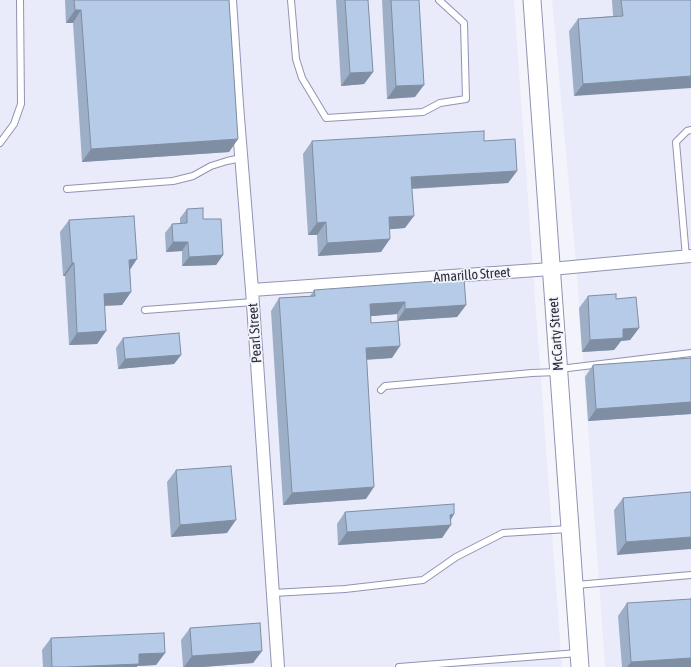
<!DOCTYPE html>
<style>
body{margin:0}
canvas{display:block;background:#f3f4fb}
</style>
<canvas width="691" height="667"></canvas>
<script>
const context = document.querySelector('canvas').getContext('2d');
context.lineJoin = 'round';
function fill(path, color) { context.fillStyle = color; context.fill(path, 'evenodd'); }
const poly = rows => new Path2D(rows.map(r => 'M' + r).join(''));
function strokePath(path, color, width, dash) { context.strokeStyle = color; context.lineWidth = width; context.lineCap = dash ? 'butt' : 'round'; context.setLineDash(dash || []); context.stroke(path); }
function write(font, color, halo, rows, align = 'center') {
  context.font = font + ' "Asap Condensed",sans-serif'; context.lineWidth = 3.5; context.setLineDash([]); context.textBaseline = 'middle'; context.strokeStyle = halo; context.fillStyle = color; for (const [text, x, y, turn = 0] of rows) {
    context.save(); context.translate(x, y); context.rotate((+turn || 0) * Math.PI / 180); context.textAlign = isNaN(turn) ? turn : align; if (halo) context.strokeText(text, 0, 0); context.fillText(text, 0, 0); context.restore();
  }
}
const built = poly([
 [0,0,514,0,534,284,562,667,0,667],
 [552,0,691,0,691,667,605,667,577,275]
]);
const service = poly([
 [291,0,296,59,302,78,326,118,423,112,440,103,466,99,464,23,439,0],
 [0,143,14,124,21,104,20,0],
 [67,189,173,181,193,176,211,166,227,161,241,158],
 [686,257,676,142,687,131,691,130],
 [145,310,253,302],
 [560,369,691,353],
 [381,390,385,386,532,373,557,372],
 [576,585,691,575],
 [273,593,345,589,423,580,456,557,503,533,569,529],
 [399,667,578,653]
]);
const minor = poly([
 [230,0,237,105,252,290,278,667],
 [252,290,551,269,691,256]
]);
const secondary = poly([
 [532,0,580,667]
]);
const wall = poly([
 [65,0,229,0,238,139,229,152,82,162,73,23,66,23],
 [336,0,368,0,373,72,364,84,341,86],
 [382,0,419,0,415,97,387,99],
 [612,0,691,0,574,96,569,31,578,19,613,16],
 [312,141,484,141,517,171,508,183,412,189,405,228,389,229,381,252,318,256,317,235,308,235,303,154],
 [187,209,203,219,223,255,216,265,182,266,182,251,166,252,165,233,172,224,180,223,180,218],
 [69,220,137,259,130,270,131,292,122,305,104,306,106,331,97,344,69,345,65,276,63,276,60,232],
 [314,290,466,305,457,317,397,321,397,314,371,316,371,323,392,358,366,360,366,499,283,505,271,311,279,298,310,296],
 [588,296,616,299,639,328,630,340,621,341,614,350,582,352,579,308],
 [123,338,181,355,174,364,118,369,116,348],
 [691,358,691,414,588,421,585,377,593,365],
 [176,470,227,533,171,537,167,482],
 [691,492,617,555,614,510,623,498],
 [345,512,454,514,442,538,338,545,337,524],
 [627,603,691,667,622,667,618,616],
 [190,628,262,651,253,663,203,667,183,667,181,640],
 [51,638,165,653,156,665,137,666,137,667,43,667,42,650]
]);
const shadedWall = poly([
 [75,10,81,10,73,23,66,23],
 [373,72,364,84,341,86,350,73],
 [691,76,691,88,574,96,583,84],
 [424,85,415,97,387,99,396,86],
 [238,139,229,152,82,162,91,149],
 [517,171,508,183,403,189,411,177],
 [414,216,405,228,380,230,389,217],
 [326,222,317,235,308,235,317,223],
 [390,239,381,252,318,256,327,243],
 [173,242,188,242,182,251,166,252],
 [223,255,216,265,182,266,189,257],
 [137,259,128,272,129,260],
 [72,263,74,263,65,276,63,276],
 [131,292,122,305,95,306,104,294],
 [405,302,397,314,361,317,370,304],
 [466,305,457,317,397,321,405,309],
 [639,328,630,340,621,341,614,350,582,352,590,340,623,329],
 [106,331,97,344,69,345,77,333],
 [400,346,392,358,357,360,366,348],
 [181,355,174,364,118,369,125,359],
 [691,402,691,414,588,421,596,409],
 [374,487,366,499,283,505,292,493],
 [454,514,447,525,451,525,442,538,338,545,347,532],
 [236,520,227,533,171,537,180,525],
 [691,537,691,549,617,555,626,542],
 [262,651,253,663,203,667,184,667,192,656],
 [165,653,156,665,137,666,137,667,66,667,139,654],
 [691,658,691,667,627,667,631,662]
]);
const building = poly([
 [74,0,229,0,238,139,91,149,81,10,75,10,74,0],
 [345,0,368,0,373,72,350,73,345,0],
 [391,0,419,0,424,85,396,86,391,0],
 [621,0,691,0,691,76,583,84,578,19,623,16,621,0],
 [484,131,484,141,515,139,517,171,411,177,414,216,389,217,390,239,327,243,326,222,317,223,312,141,484,131],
 [203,208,203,219,221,219,223,255,189,257,188,242,173,242,172,224,187,223,187,209,203,208],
 [134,216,137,259,129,260,131,292,104,294,106,331,77,333,74,263,72,263,69,220,134,216],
 [464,279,466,305,405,309,405,302,370,304,371,323,398,321,400,346,366,348,374,487,292,493,279,298,315,296,314,290,464,279],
 [616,294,616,299,636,297,639,328,623,329,623,338,590,340,588,296,616,294],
 [179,333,181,355,125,359,123,338,179,333],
 [691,358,691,402,596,409,593,365,691,358],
 [231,466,236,520,180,525,176,470,231,466],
 [691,492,691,537,626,542,623,498,691,492],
 [454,504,454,514,450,515,451,525,347,532,345,512,454,504],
 [691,599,691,658,631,662,627,603,691,599],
 [260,623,262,651,192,656,190,628,260,623],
 [164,633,165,653,139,654,139,664,66,667,52,667,51,638,164,633]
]);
const streetNames = [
 ["Amarillo Street",472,275,-4],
 ["Pearl Street",255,333,-94],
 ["McCarty Street",556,334,-94]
];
fill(built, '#e9ebfb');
strokePath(service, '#9193b3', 8);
strokePath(minor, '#9193b3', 14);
strokePath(secondary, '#9193b3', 19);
strokePath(service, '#fff', 6);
strokePath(minor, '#fff', 12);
strokePath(secondary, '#fff', 17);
fill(wall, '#9dafc7');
fill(shadedWall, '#7f8ea2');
fill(building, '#b6cbe7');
strokePath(building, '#7f8ea2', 1);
write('14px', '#2e2f3c', '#f3f4fb', streetNames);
</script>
